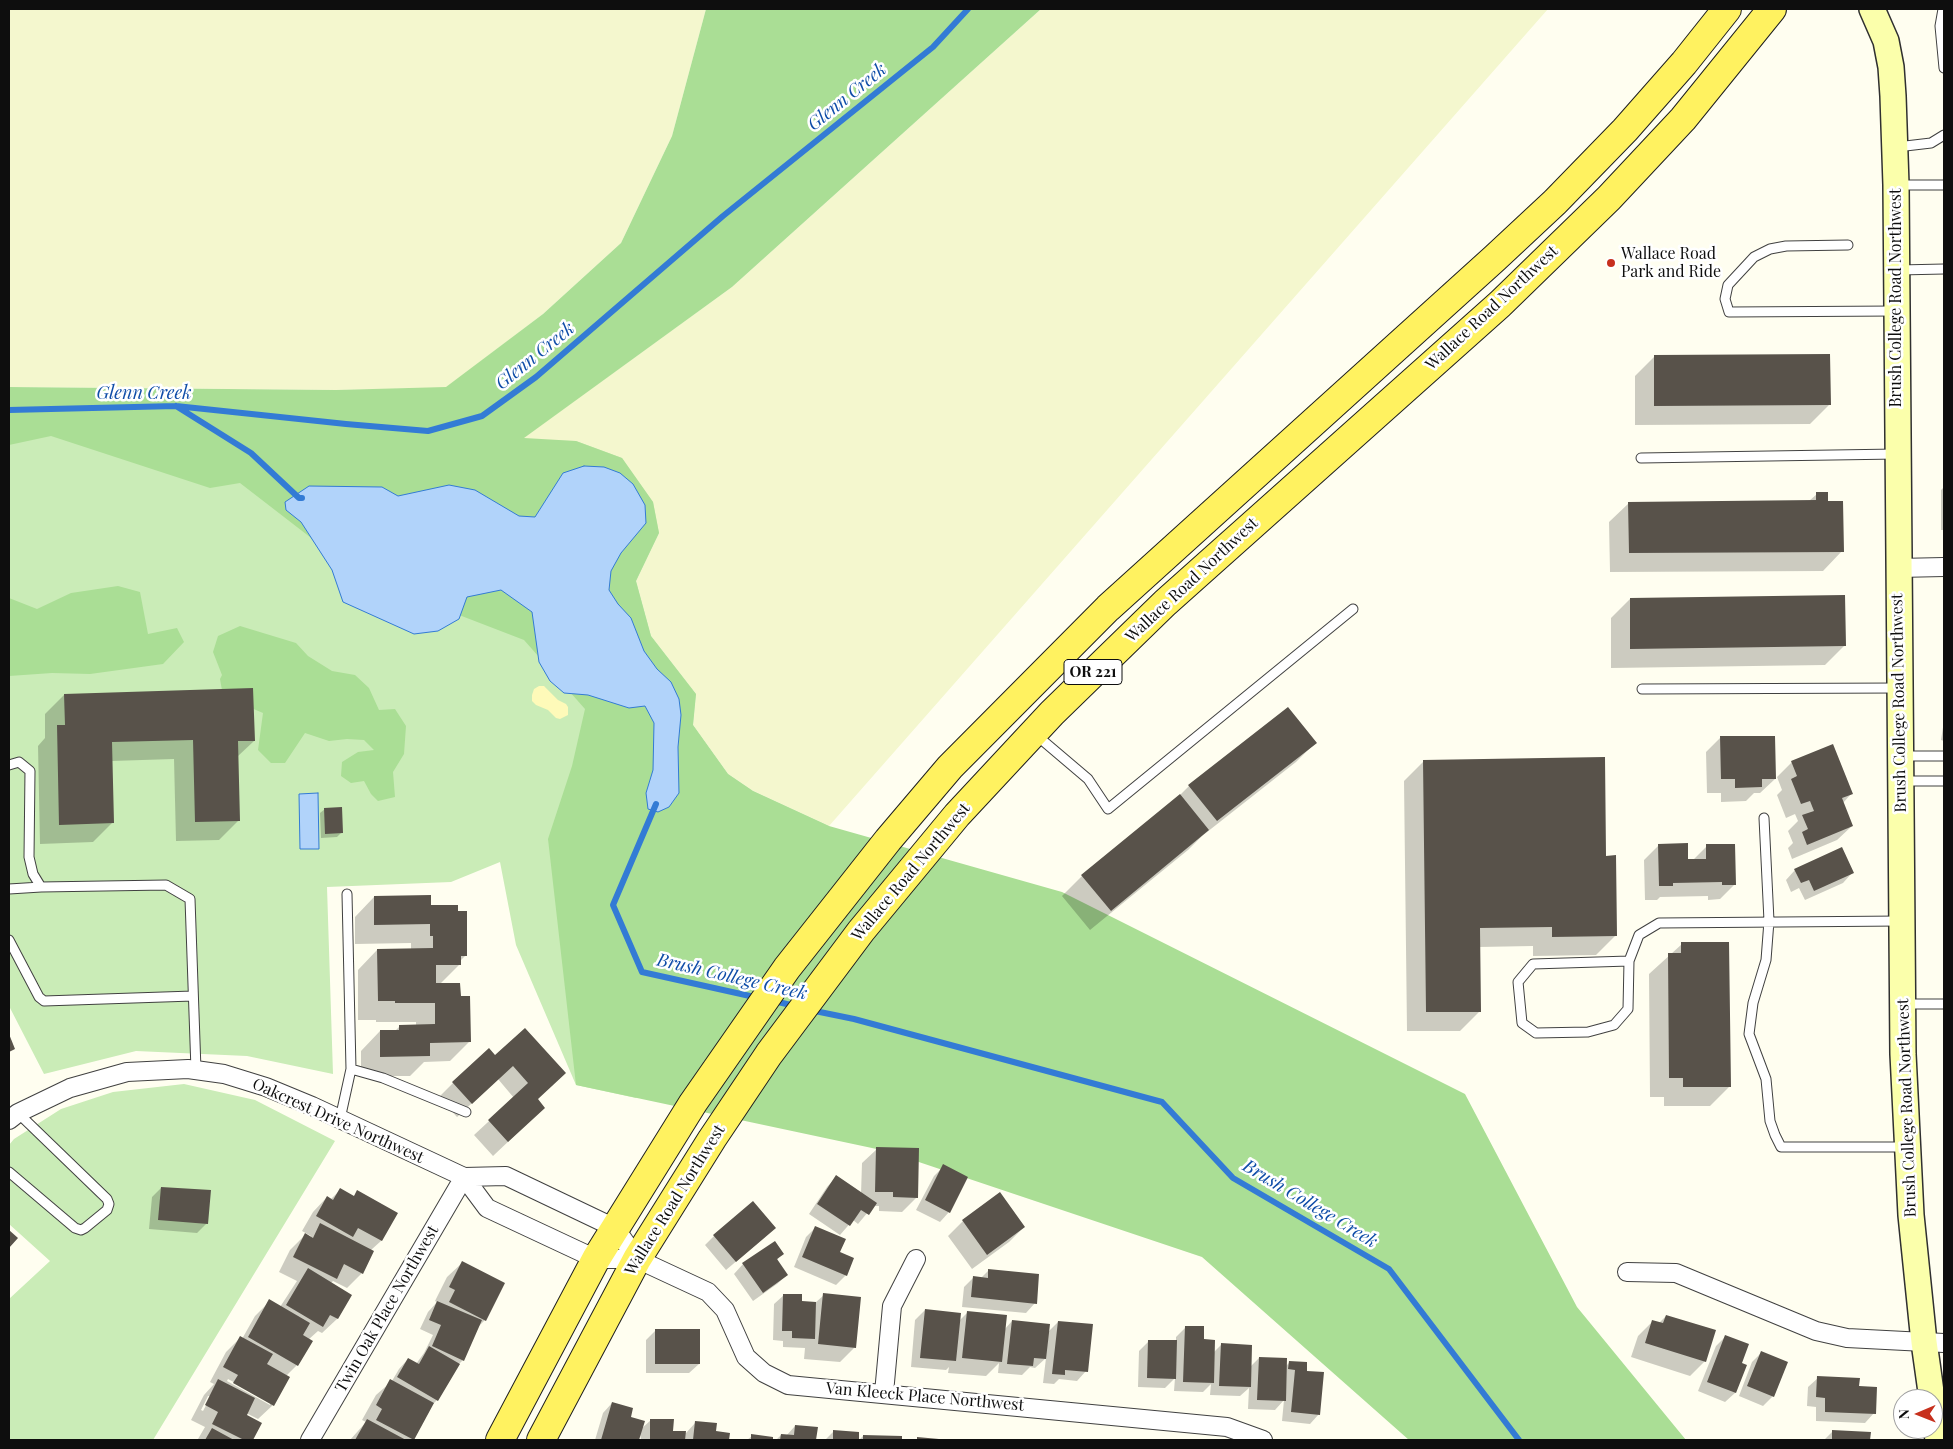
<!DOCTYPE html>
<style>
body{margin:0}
#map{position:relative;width:1953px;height:1449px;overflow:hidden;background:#fffef0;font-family:"Playfair Display",serif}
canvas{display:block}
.frame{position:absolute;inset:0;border:10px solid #0e0e0e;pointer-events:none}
.north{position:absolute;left:1893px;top:1389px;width:50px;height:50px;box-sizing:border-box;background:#fff;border:1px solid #9f9f9f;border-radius:50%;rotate:269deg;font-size:14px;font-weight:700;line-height:20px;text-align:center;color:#0e0e0e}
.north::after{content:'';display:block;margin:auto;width:18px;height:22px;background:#c7301d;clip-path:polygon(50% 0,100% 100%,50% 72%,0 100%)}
</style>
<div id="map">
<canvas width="1953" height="1449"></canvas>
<div class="frame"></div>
<div class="north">N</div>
</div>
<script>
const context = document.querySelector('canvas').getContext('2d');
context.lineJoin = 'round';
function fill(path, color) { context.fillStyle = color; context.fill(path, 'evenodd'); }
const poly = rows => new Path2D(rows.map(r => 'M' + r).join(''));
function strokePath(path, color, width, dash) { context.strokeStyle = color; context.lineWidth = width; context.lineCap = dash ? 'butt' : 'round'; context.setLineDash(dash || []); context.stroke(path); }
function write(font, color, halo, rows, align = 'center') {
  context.font = font + ' "Playfair Display",serif'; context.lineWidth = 5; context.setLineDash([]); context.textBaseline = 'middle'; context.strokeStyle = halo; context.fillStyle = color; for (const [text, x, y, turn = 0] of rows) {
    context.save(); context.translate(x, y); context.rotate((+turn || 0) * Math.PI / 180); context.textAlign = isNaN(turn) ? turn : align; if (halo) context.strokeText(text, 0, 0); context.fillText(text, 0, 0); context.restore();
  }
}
const farmland = poly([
 [9,9,706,9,672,136,621,243,543,314,446,388,336,390,9,387],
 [1041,9,1548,9,829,826,753,791,728,774,693,725,696,694,651,636,636,581,659,533,523,438,732,287]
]);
const green = poly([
 [72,433,576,441,622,458,653,502,659,533,636,581,651,636,696,694,693,725,728,774,753,791,829,826,636,1098,576,1085,516,945,500,862,451,882,327,887,333,1074,247,1056,136,1051,44,1074,9,1006,9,438],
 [184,1084,255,1100,335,1141,153,1440,9,1440,9,1299,50,1261,9,1224,9,1145,14,1139,61,1109,113,1092]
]);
const forest = poly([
 [706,9,1041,9,732,287,524,438,576,441,622,458,653,502,659,533,636,581,651,636,696,694,693,725,728,774,753,791,829,826,1062,892,1465,1094,1577,1307,1686,1440,1409,1440,1202,1257,886,1151,576,1085,548,839,572,766,585,709,524,640,363,578,240,483,210,488,51,436,9,445,9,387,336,390,446,387,543,314,621,243,672,136],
 [118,586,140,592,148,634,177,628,184,642,163,664,90,674,52,673,9,676,9,598,37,609,71,593],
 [240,626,296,643,308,656,332,671,355,675,369,688,379,710,395,709,406,726,404,754,393,772,395,797,378,801,371,794,364,781,351,783,341,776,342,762,358,752,374,750,364,740,347,739,329,741,305,733,285,763,271,763,258,750,263,713,223,696,220,679,222,675,213,652,218,636]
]);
const sand = poly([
 [539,686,544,686,558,700,566,704,568,707,568,715,560,719,556,718,548,710,536,705,532,701,532,695,534,689]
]);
const water = poly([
 [584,466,604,467,620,473,633,484,645,505,646,523,621,553,611,571,609,590,618,604,631,618,644,651,657,669,671,682,679,699,681,715,678,747,679,793,669,807,658,812,648,809,646,793,653,770,654,723,645,706,629,708,588,695,564,693,550,681,539,662,532,612,501,590,467,597,459,619,438,631,414,634,343,602,332,570,301,522,286,510,285,502,309,486,382,487,398,496,449,485,475,490,519,516,535,517,563,473,584,466],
 [318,793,319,849,300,849,299,794,318,793]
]);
const shadow = poly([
 [1655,356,1830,404,1810,424,1635,425,1635,376],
 [1944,487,1944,530,1941,530,1941,490],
 [1817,494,1826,502,1842,551,1823,571,1610,572,1609,522,1629,503,1809,501],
 [1630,599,1844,646,1825,665,1611,668,1611,618],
 [64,695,254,741,237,757,239,820,219,840,176,841,174,759,111,761,112,823,93,842,40,844,38,746,45,738,45,714],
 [1944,721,1944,741,1941,740],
 [1721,737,1775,779,1760,793,1754,793,1746,801,1721,802,1721,793,1707,793,1706,752],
 [1315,743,1296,762,1202,836,1188,850,1090,930,1062,896,1082,876,1177,798,1189,786],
 [1832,746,1851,794,1843,803,1852,826,1837,840,1792,859,1788,848,1793,843,1788,831,1798,821,1795,814,1786,818,1777,795,1782,790,1777,777,1792,762],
 [1424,761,1605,857,1616,935,1596,955,1533,956,1533,946,1479,947,1480,1011,1460,1031,1407,1031,1404,781],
 [325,809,341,833,337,837,321,838,320,813],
 [1659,845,1686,860,1693,860,1707,846,1734,885,1720,899,1708,900,1708,896,1660,897,1657,900,1645,900,1644,860],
 [1795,870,1852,873,1843,883,1805,900,1799,888,1791,892,1786,880],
 [374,897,430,906,466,955,460,961,460,964,440,984,459,997,469,1042,450,1061,424,1062,410,1076,361,1076,361,1051,380,1031,395,1031,400,1026,416,1026,416,1022,376,1022,376,1020,358,1020,358,970,377,950,411,950,411,943,355,944,355,917],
 [1682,944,1730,1086,1710,1106,1664,1106,1664,1097,1650,1097,1649,974],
 [525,1030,536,1100,529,1122,493,1156,474,1135,514,1098,498,1079,457,1117,439,1097,453,1083,495,1057],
 [877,1149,917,1197,902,1212,879,1211,879,1206,873,1206,858,1224,853,1220,840,1235,809,1214,827,1187,836,1177,861,1194,862,1163],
 [944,1166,949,1212,940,1222,916,1210,934,1176],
 [161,1188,207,1223,197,1233,149,1229,152,1197],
 [340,1190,353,1197,358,1192,396,1213,381,1241,371,1250,362,1273,347,1288,333,1281,331,1283,350,1295,337,1319,322,1333,318,1331,308,1340,297,1365,286,1376,273,1405,258,1419,246,1413,245,1415,260,1423,251,1440,202,1440,198,1439,205,1427,191,1420,204,1395,214,1384,210,1382,226,1352,240,1338,242,1339,255,1316,270,1301,280,1307,297,1281,279,1272,290,1250,305,1235,310,1238,311,1236,302,1231,313,1212,327,1197,331,1199],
 [228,1379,270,1402,270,1405,227,1381],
 [208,1396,211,1396,203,1411,201,1410],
 [999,1194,1024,1227,1009,1242,972,1269,948,1236,963,1221],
 [816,1227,839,1252,846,1275,836,1285,794,1267,806,1237],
 [714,1236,765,1237,726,1270,705,1245],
 [782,1254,777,1260,787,1275,777,1284,753,1301,734,1274,743,1264],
 [462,1263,485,1320,477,1328,463,1360,457,1366,437,1400,430,1407,412,1440,350,1440,366,1422,362,1420,376,1395,392,1381,399,1369,408,1359,416,1364,424,1353,433,1335,420,1329,428,1312,437,1302,435,1301,447,1277],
 [989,1270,1035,1303,1026,1313,962,1307,964,1287,973,1278,981,1278],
 [784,1295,801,1302,815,1303,824,1295,854,1348,840,1362,804,1359,805,1348,783,1347,783,1341,773,1340,774,1304],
 [925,1310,959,1321,967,1313,1004,1330,1012,1321,1048,1332,1058,1322,1086,1371,1077,1381,1059,1379,1054,1384,1043,1383,1046,1358,1035,1368,1030,1367,1022,1375,998,1373,999,1363,986,1376,948,1373,949,1367,946,1370,911,1367,915,1320],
 [1666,1316,1705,1361,1690,1376,1631,1357,1638,1336,1653,1321,1659,1323],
 [1186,1327,1203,1341,1213,1353,1221,1345,1250,1367,1259,1358,1286,1366,1290,1362,1305,1372,1319,1414,1310,1424,1282,1421,1284,1400,1275,1410,1248,1409,1249,1388,1240,1396,1210,1395,1211,1384,1203,1392,1174,1391,1175,1378,1165,1388,1138,1387,1139,1351,1149,1341,1176,1342,1176,1337],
 [655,1331,699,1364,689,1373,646,1373,646,1340],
 [1726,1336,1740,1363,1745,1365,1735,1393,1725,1402,1698,1391,1716,1346],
 [1761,1353,1773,1396,1763,1406,1739,1396,1752,1362],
 [1818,1378,1858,1387,1874,1413,1865,1423,1816,1421,1816,1407,1807,1406,1808,1387],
 [612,1403,641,1429,651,1420,672,1432,686,1433,696,1422,715,1432,729,1434,728,1440,641,1440,640,1433,638,1440,595,1440,603,1413],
 [795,1426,816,1429,815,1440,776,1440,781,1435,786,1436],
 [834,1431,858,1433,858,1440,825,1440],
 [1833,1431,1869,1434,1869,1440,1824,1440],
 [752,1436,772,1438,772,1440,747,1440],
 [863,1436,901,1437,901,1440,859,1440]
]);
const stream = poly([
 [176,406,251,453,299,498,302,498],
 [9,410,176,406,346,424,428,431,482,416,536,377,723,216,933,47,968,9],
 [656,804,613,905,642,972,759,998],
 [774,1001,795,1006],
 [810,1010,854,1019,1162,1102,1233,1178,1389,1269,1519,1440]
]);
const building = poly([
 [1830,354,1831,405,1654,406,1654,355],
 [1816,492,1828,492,1828,501,1843,501,1844,552,1629,553,1628,502,1816,500],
 [1845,595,1846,646,1630,649,1630,598],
 [253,688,255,741,238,741,240,821,195,822,193,740,112,742,114,823,59,825,57,725,65,725,64,694],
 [1288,707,1317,743,1217,821,1188,785],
 [1720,736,1775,736,1776,779,1762,779,1762,787,1735,788,1735,779,1721,779],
 [1833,744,1853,794,1842,798,1853,826,1807,845,1802,832,1808,829,1802,815,1814,811,1810,801,1801,804,1791,779,1797,776,1791,761],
 [1605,757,1606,856,1616,855,1617,936,1552,937,1552,927,1480,928,1481,1012,1426,1012,1423,760],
 [1180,794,1209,830,1111,911,1081,875],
 [342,807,343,833,325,834,324,808],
 [1688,843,1688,859,1706,859,1706,844,1735,844,1736,885,1722,885,1722,882,1673,883,1673,886,1659,886,1658,844],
 [1842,847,1854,873,1814,891,1809,880,1801,883,1794,869],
 [431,895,431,905,458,905,458,911,467,911,467,956,461,956,461,965,436,965,436,983,460,983,461,996,470,996,471,1042,430,1043,430,1056,380,1057,380,1030,399,1030,399,1025,435,1024,435,1003,395,1003,395,1001,378,1001,377,949,433,948,433,936,430,936,430,924,374,925,374,896],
 [1681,942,1729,942,1731,1087,1683,1087,1683,1078,1669,1078,1668,953,1681,953],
 [525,1028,566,1073,538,1099,545,1108,508,1142,488,1120,528,1083,513,1066,472,1104,452,1082,489,1048,495,1055],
 [9,1034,15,1049,9,1052],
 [876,1147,919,1148,918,1198,893,1197,893,1192,875,1192],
 [943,1164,968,1177,950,1213,925,1200],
 [836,1175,877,1203,869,1215,861,1210,850,1226,817,1204],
 [161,1187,211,1190,208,1224,158,1220],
 [340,1188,354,1196,357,1190,398,1213,382,1241,358,1228,353,1237,316,1216,327,1196,333,1200],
 [1000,1192,1025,1227,987,1255,962,1220],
 [753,1201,776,1228,736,1262,713,1235],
 [320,1223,374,1251,363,1274,344,1264,337,1279,293,1257,305,1233,313,1238],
 [815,1226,846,1239,840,1252,854,1258,847,1276,802,1257],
 [9,1230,18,1238,9,1248],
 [775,1241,784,1254,777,1259,788,1275,763,1293,742,1263],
 [462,1261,505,1283,486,1321,449,1302,455,1290,449,1287],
 [308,1268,352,1295,338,1319,330,1315,323,1327,286,1305],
 [988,1269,1039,1274,1037,1304,971,1297,973,1276,988,1278],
 [823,1293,861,1297,856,1348,818,1344],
 [783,1294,802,1294,802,1301,816,1302,815,1339,792,1338,792,1331,782,1331],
 [269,1299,310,1323,303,1335,313,1341,298,1366,248,1337],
 [437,1301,482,1320,464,1361,432,1346,441,1325,429,1320],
 [925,1309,961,1313,956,1361,920,1358],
 [967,1311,1007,1315,1002,1362,962,1358],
 [1666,1315,1716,1330,1706,1362,1645,1343,1652,1320,1663,1323],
 [1012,1320,1050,1324,1046,1359,1034,1358,1033,1366,1007,1364],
 [1058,1321,1093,1324,1088,1372,1065,1370,1065,1375,1052,1374],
 [1185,1326,1204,1326,1204,1339,1215,1340,1214,1383,1183,1382],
 [655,1329,700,1329,700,1364,655,1364],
 [1725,1335,1749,1344,1742,1363,1747,1365,1736,1393,1707,1382],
 [240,1336,273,1354,267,1364,290,1377,274,1406,233,1383,238,1375,223,1367],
 [1148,1340,1177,1340,1176,1379,1147,1378],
 [1221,1343,1252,1345,1251,1387,1219,1386],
 [429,1346,460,1364,438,1401,397,1377,408,1358,419,1364],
 [1761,1351,1788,1362,1774,1397,1747,1386],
 [1259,1357,1287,1358,1286,1401,1257,1400],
 [1289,1361,1307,1362,1307,1371,1324,1372,1320,1415,1291,1412,1295,1370,1288,1369],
 [1817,1376,1860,1378,1859,1386,1877,1387,1876,1414,1825,1412,1825,1398,1816,1397],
 [218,1379,255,1398,247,1415,262,1423,253,1440,244,1440,212,1424,218,1412,205,1405],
 [390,1379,434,1403,414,1440,376,1420,382,1409,376,1405],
 [612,1402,633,1408,631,1417,645,1421,639,1440,601,1440],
 [367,1419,406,1440,355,1440],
 [650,1419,674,1419,673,1431,686,1431,685,1440,650,1440],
 [695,1421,717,1423,716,1431,730,1433,729,1440,693,1440],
 [795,1425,818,1427,816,1440,780,1440,781,1434,794,1435],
 [212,1428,234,1440,205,1440],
 [833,1430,859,1432,859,1440,833,1440],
 [1832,1430,1871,1432,1870,1440,1832,1440],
 [751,1434,773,1437,773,1440,751,1440],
 [863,1435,902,1436,902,1440,863,1440],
 [917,1437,939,1439,939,1440,917,1440]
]);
const lane = poly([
 [1943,9,1940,26,1944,68],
 [1897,147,1931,143,1944,135],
 [1897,185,1944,185],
 [1848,245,1786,246,1770,249,1754,257,1728,285,1725,299,1729,312,1896,311],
 [1899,270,1944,269],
 [1641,458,1897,454],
 [1642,689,1899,688],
 [1035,734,1088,779,1108,809,1353,609],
 [1903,756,1944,756],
 [9,765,19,762,30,771,29,857,33,874,41,887,166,885,190,899,196,1070],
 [1903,781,1944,781],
 [1764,818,1769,921,1766,960,1753,1003,1749,1034,1766,1079,1770,1121,1775,1135,1781,1147,1907,1147],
 [9,889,41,887],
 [9,940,39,997,44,1001,193,996],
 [1629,961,1533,964,1518,982,1522,1023,1536,1033,1588,1032,1614,1025,1628,1009,1629,961,1639,935,1659,923,1901,921],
 [1905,1004,1944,1004],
 [351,1069,383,1078,466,1112],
 [340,1119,351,1069,347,894],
 [9,1172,75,1228,81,1230,85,1228,107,1210,109,1204,107,1199,18,1113]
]);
const street = poly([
 [1898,568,1944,567],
 [9,1120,18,1113,70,1088,127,1072,188,1069,224,1074,266,1087,312,1106,464,1177,506,1176,615,1228,637,1259],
 [464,1177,487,1208,596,1259,637,1259,708,1292,725,1310,746,1357,764,1373,788,1385,1227,1427,1263,1440],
 [1627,1272,1676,1273,1816,1331,1847,1338,1944,1343],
 [884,1393,892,1306,916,1259],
 [310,1440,464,1177]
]);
const secondary = poly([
 [1872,9,1886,41,1891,67,1893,96,1896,185,1903,1054,1911,1215,1924,1342,1932,1399],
 [1933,1405,1938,1440]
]);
const primary = poly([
 [500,1440,596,1259,693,1103,787,968,888,840,950,767,1108,608,1495,258,1555,202,1625,130,1684,63,1727,9],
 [541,1440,637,1259,712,1139,769,1054,861,931,957,815,1052,713,1165,603,1500,304,1609,198,1683,119,1772,9]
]);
const markers = [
 [1611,263,5,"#c7301d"]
];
const shields = [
 [1093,672,58]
];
const shieldNames = [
 ["OR 221",1093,672]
];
const poiNames = [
 ["Wallace Road",1621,254],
 ["Park and Ride",1621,272]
];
const streetNames = [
 ["Brush College Road Northwest",1896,298,-90],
 ["Wallace Road Northwest",1492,308,-43],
 ["Wallace Road Northwest",1192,580,-43],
 ["Brush College Road Northwest",1899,703,-91],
 ["Wallace Road Northwest",911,872,-50],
 ["Brush College Road Northwest",1907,1108,-92],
 ["Oakcrest Drive Northwest",338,1121,24],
 ["Wallace Road Northwest",675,1200,-58],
 ["Twin Oak Place Northwest",387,1309,-60],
 ["Van Kleeck Place Northwest",925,1397,5]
];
const waterNames = [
 ["Glenn Creek",847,97,-39],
 ["Glenn Creek",535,356,-39],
 ["Glenn Creek",144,393],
 ["Brush College Creek",732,977,13],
 ["Brush College Creek",1310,1204,31]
];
fill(farmland, '#f4f7ce');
fill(green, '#caecb7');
fill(forest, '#aade95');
fill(sand, '#fefab9');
fill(water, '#b1d3fa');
strokePath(water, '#337bd5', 1);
fill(shadow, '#0003');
strokePath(stream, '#337bd5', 6);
fill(building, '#58524a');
strokePath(lane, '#414141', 11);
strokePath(street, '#414141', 20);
strokePath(secondary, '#303030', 28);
strokePath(primary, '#1f1f1f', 30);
strokePath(lane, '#fff', 9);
strokePath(street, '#fff', 18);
strokePath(secondary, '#fbffab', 25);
strokePath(primary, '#fff260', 28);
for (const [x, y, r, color] of markers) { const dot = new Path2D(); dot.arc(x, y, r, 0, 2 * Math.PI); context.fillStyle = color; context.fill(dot); strokePath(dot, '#fff', 2); }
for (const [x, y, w] of shields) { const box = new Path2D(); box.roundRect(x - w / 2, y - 12.5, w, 25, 4); context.fillStyle = '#fff'; context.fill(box); strokePath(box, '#0e0e0e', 1); }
write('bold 15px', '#0e0e0e', null, shieldNames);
write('16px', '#0e0e0e', '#fff', poiNames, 'left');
write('16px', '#0e0e0e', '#fff', streetNames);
write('italic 18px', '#0f4da8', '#fff', waterNames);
</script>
